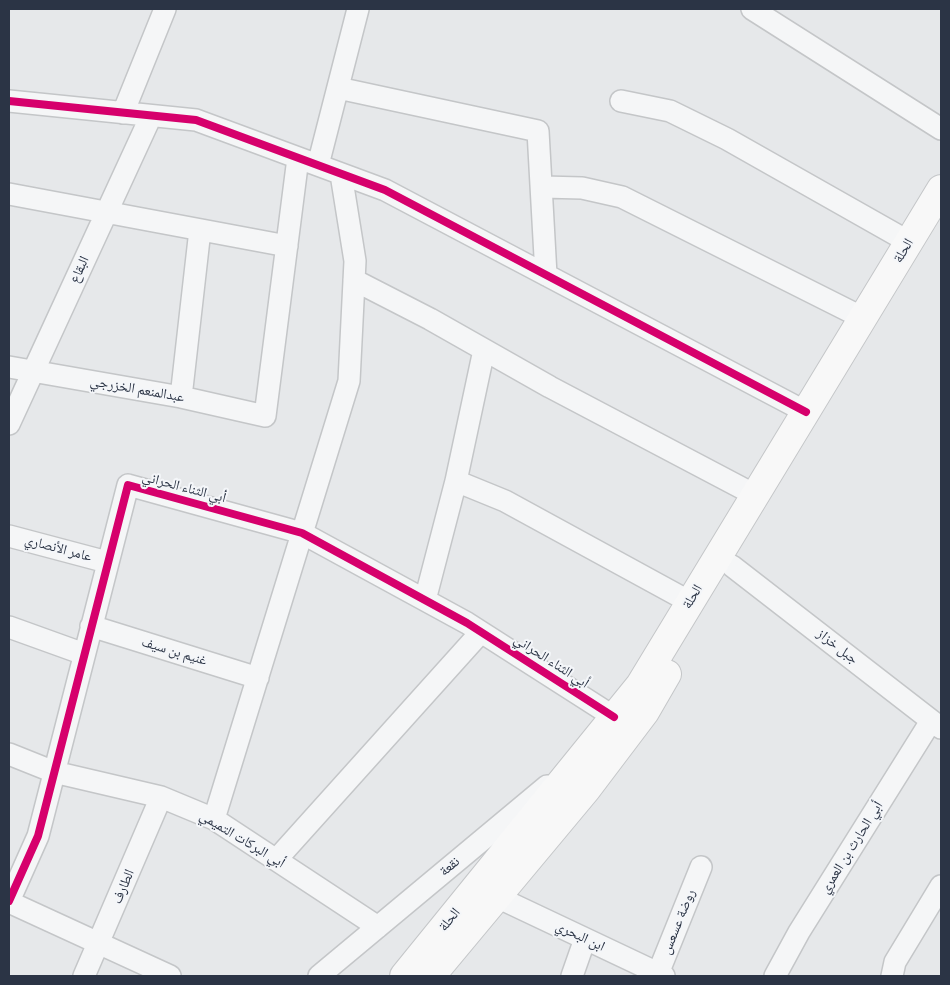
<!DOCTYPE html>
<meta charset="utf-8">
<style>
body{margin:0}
#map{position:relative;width:950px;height:985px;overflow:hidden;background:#e6e8ea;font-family:"Titillium Web",sans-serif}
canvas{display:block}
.frame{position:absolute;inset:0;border:10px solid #2b3445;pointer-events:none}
</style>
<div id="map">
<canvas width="950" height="985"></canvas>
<div class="frame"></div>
</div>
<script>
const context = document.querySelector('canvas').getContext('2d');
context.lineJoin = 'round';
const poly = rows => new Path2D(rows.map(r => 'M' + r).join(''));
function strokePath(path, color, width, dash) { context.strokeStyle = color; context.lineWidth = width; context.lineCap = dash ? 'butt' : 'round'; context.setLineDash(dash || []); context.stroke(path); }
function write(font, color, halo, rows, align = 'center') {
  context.font = font + ' "Titillium Web","Noto Naskh Arabic",sans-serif'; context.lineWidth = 4; context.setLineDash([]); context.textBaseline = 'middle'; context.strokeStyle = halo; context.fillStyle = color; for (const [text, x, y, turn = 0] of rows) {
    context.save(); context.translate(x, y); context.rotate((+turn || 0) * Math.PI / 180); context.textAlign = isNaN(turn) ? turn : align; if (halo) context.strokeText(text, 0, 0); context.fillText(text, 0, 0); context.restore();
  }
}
const street = poly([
 [752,9,941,129],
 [338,88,538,131,546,275],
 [9,101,196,120,385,190,806,412],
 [621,101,670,111,727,139,909,242],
 [123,113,165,9],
 [318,165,358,9],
 [543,187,582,188,622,197,863,318],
 [9,194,287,246],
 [354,280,430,319,550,387,755,495],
 [9,367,181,397,265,416,298,158],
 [181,397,200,230],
 [9,424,151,116],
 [456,481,505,501,690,602],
 [9,536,107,562],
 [732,566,941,728],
 [425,600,456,481,484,350],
 [91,626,258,678],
 [9,627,84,654],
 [9,754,54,772,161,797,214,819,378,927],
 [214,819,349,381,355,261,341,174],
 [276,860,481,632],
 [497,897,664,976],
 [9,901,38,836,128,485,302,533,467,623,614,717],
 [9,902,170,976],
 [84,976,161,797],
 [319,976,547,786],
 [572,976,585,939],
 [657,976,701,867],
 [775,976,799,932,931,721],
 [892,976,895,962,941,886]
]);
const secondary = poly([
 [404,976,640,685,941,189],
 [431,976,586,790,645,712,667,674]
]);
const cycleway = poly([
 [9,101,196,120,385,190,806,412],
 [9,901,38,836,128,485,302,533,467,623,614,717]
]);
const streetNames = [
 ["الحلة",904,251,-59],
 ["البقاع",80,270,-65],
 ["عبدالمنعم الخزرجي",137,390,10],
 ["أبي الثناء الحراني",184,488,15],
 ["عامر الأنصاري",58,549,15],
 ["الحلة",693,597,-59],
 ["جبل خزاز",837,647,38],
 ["غنيم بن سيف",174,652,17],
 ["أبي الثناء الحراني",551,662,33],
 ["أبي البركات التميمي",242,840,31],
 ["أبي الحارث بن العمري",852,848,-58],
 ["نقعة",450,867,-40],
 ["الطارف",124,887,-67],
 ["الحلة",450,920,-51],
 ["روضة عسعس",679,922,-68],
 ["ابن البحري",580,937,25]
];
strokePath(street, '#c4c6c8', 24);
strokePath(secondary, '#c4c6c8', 30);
strokePath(street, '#f5f6f7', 21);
strokePath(secondary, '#f8f8f8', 28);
strokePath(cycleway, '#d6006c', 8);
write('14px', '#2b3445', '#f4f6f9', streetNames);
</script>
